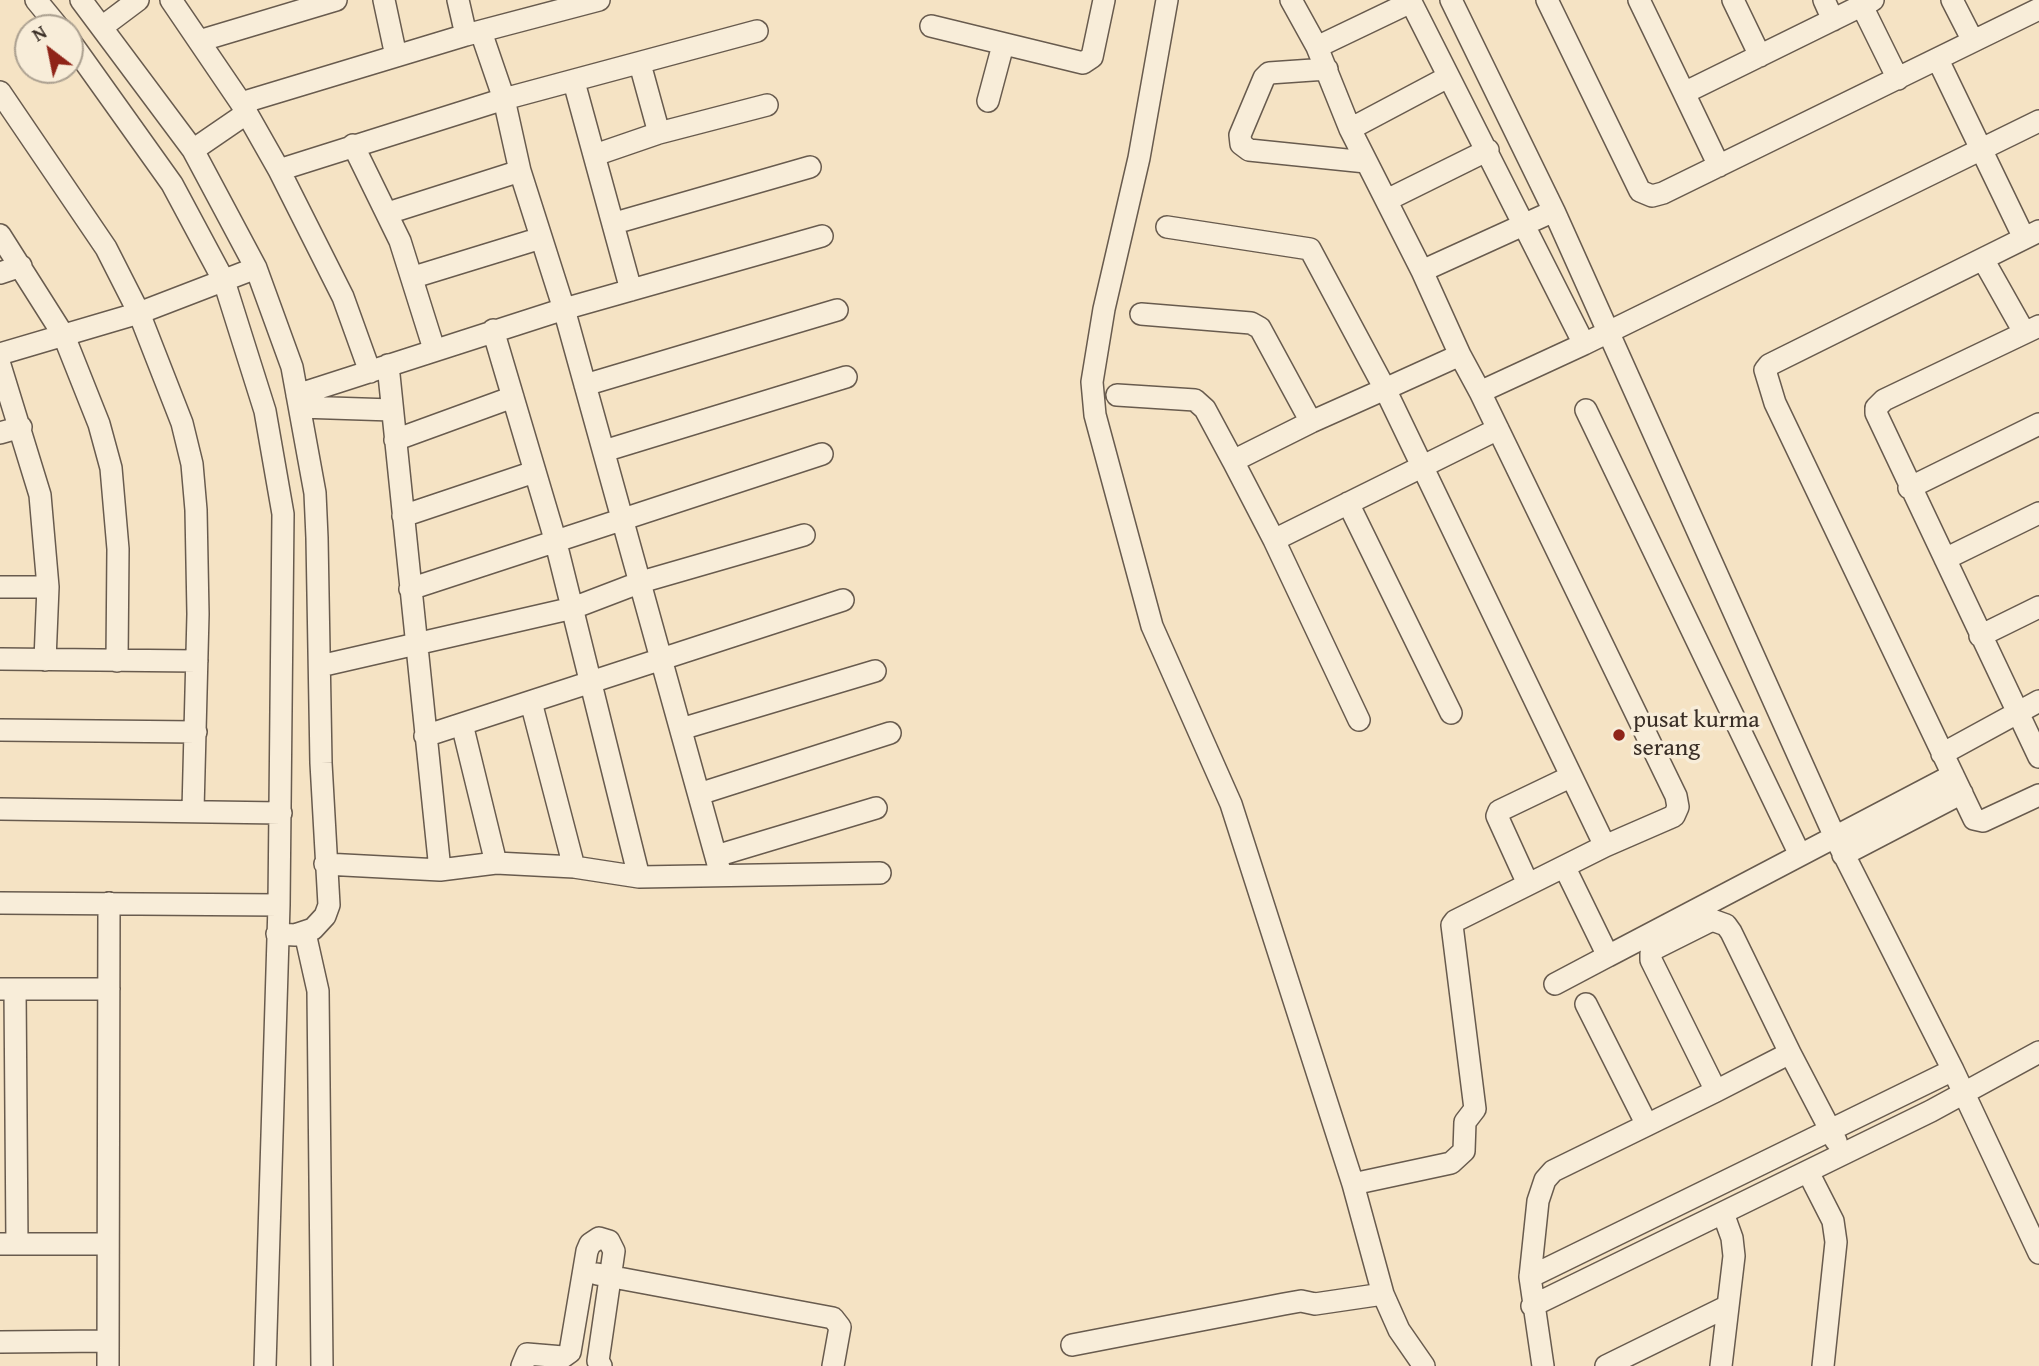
<!DOCTYPE html>
<style>
body{margin:0}
#map{position:relative;width:2039px;height:1366px;overflow:hidden;background:#f5e3c4;font-family:"Gentium Book Plus",serif}
canvas{display:block}
.north{position:absolute;left:14px;top:14px;width:70px;height:70px;box-sizing:border-box;background:#f8edd9;border:2px solid #aca191;border-radius:50%;rotate:328deg;font-size:19px;font-weight:700;line-height:28px;text-align:center;color:#392e26}
.north::after{content:'';display:block;margin:auto;width:24px;height:32px;background:#8f2418;clip-path:polygon(50% 0,100% 100%,50% 72%,0 100%)}
</style>
<div id="map">
<canvas width="2039" height="1366"></canvas>
<div class="north">N</div>
</div>
<script>
const context = document.querySelector('canvas').getContext('2d');
context.lineJoin = 'round';
const poly = rows => new Path2D(rows.map(r => 'M' + r).join(''));
function strokePath(path, color, width, dash) { context.strokeStyle = color; context.lineWidth = width; context.lineCap = dash ? 'butt' : 'round'; context.setLineDash(dash || []); context.stroke(path); }
function write(font, color, halo, rows, align = 'center') {
  context.font = font + ' "Gentium Book Plus",serif'; context.lineWidth = 7; context.setLineDash([]); context.textBaseline = 'middle'; context.strokeStyle = halo; context.fillStyle = color; for (const [text, x, y, turn = 0] of rows) {
    context.save(); context.translate(x, y); context.rotate((+turn || 0) * Math.PI / 180); context.textAlign = isNaN(turn) ? turn : align; if (halo) context.strokeText(text, 0, 0); context.fillText(text, 0, 0); context.restore();
  }
}
const minor = poly([
 [36,0,59,28],
 [171,0,241,103,279,170,343,297,370,372],
 [384,0,396,56],
 [458,0,466,35],
 [1167,0,1139,158,1104,309,1092,382,1095,415,1152,626,1231,804,1353,1184,1383,1294,1399,1330,1424,1366],
 [1291,0,1317,47,1350,129,1422,271,1460,355],
 [1410,0,1584,344],
 [1451,0,1554,211,1834,835,1953,1070,2039,1253],
 [1547,0,1640,191,1652,196,1663,193,2039,9],
 [1639,0,1684,93,1873,0],
 [1733,0,1760,56],
 [1824,0,1833,20],
 [1952,0,1973,41],
 [1862,6,1898,79],
 [931,26,1083,63,1092,57,1104,0],
 [102,27,138,0],
 [70,41,172,184,224,281,265,411,283,514,279,905,265,1366],
 [199,41,336,0],
 [1317,47,1411,2],
 [1938,60,2024,238],
 [640,64,659,133],
 [1327,69,1269,73,1264,78,1240,135,1241,144,1249,150,1366,162],
 [574,82,631,290],
 [0,92,106,248,139,313,182,423,192,464,196,510,198,614,193,810],
 [1684,93,1719,166],
 [988,101,1003,45],
 [241,103,466,35,599,0],
 [1350,129,1448,77],
 [353,145,400,241,434,349],
 [193,150,247,113],
 [595,155,659,133,767,105],
 [279,170,504,99,481,32],
 [1387,200,1488,150],
 [388,213,520,171],
 [615,223,810,167],
 [1167,227,1310,249,1385,389,1460,355,1480,392,1584,344,2039,121],
 [2039,231,1769,365,1765,370,1775,403,1974,819,1983,821,2039,795],
 [0,235,64,336,99,424,111,468,118,549,117,661],
 [1984,261,2024,332],
 [256,268,292,367,315,493,317,538,321,763,329,905,325,916,313,929,295,935,277,934],
 [1422,271,1554,211],
 [0,273,21,266],
 [414,277,541,238],
 [1141,314,1251,323,1260,328,1311,422,1385,389,1605,846],
 [2039,326,1884,400,1876,408,1876,413,2039,757],
 [493,330,555,539,639,877],
 [0,354,139,313,256,268,193,150,81,0],
 [0,365,40,495,48,587,45,660],
 [388,365,440,870],
 [585,385,837,310],
 [297,395,564,309,822,236],
 [1117,395,1195,400,1205,409,1233,461,1311,422],
 [300,407,392,410],
 [1586,410,1800,855],
 [0,433,21,427],
 [395,440,513,397],
 [604,451,846,377],
 [1233,461,1274,540,1498,429],
 [1909,488,2039,424],
 [1348,503,1451,713],
 [403,516,534,472],
 [1274,540,1359,720],
 [1945,559,2039,513],
 [0,587,48,587],
 [410,589,822,454],
 [1980,636,2039,607],
 [0,659,197,661],
 [320,666,573,608,641,582,804,535],
 [531,702,574,867],
 [462,724,496,863],
 [681,729,875,671],
 [0,730,196,732],
 [425,736,843,600],
 [1942,754,2039,701],
 [699,794,890,733],
 [0,809,281,813],
 [1843,855,1962,793],
 [716,856,876,808],
 [325,864,440,870,496,863,574,867,639,877,880,873],
 [1565,868,1608,956,1953,775],
 [721,875,564,309,520,171,504,99,757,31],
 [1528,884,1497,816,1499,811,1570,777],
 [0,903,279,905],
 [305,933,318,991,322,1366],
 [1555,984,1608,956],
 [0,989,109,989],
 [15,989,17,1244],
 [1586,1004,1647,1125],
 [1790,1053,1836,1141],
 [1808,1172,1833,1221,1836,1242,1823,1366],
 [1353,1184,1451,1163,1464,1151,1465,1122,1475,1109,1452,925,1455,921,1605,846,1674,816,1678,807,1676,796,1480,392],
 [0,1244,108,1244],
 [597,1274,833,1318,840,1327,833,1366],
 [1530,1277,1538,1201,1545,1180,1553,1171,1647,1125,1716,1091,1790,1053,1731,932,1726,925,1712,920,1656,948,1651,953,1651,960,1716,1091],
 [1532,1306,1931,1111,2039,1052],
 [0,1342,108,1341],
 [1072,1345,1284,1304,1301,1301,1315,1304,1383,1294],
 [108,1366,109,903],
 [522,1366,527,1354,563,1357,570,1352,587,1251,590,1244,599,1238,609,1241,614,1251,598,1361,601,1366],
 [1543,1366,1530,1277,1953,1070],
 [1606,1366,1726,1307],
 [1721,1366,1734,1256,1732,1238,1723,1213]
]);
const markers = [
 [1619,735,7,"#8f2418"]
];
const poiNames = [
 ["pusat kurma",1633,721],
 ["serang",1633,749]
];
strokePath(minor, '#685b4e', 24);
strokePath(minor, '#f8edd9', 21);
for (const [x, y, r, color] of markers) { const dot = new Path2D(); dot.arc(x, y, r, 0, 2 * Math.PI); context.fillStyle = color; context.fill(dot); strokePath(dot, '#f8edd9', 2.5); }
write('24px', '#392e26', '#f8edd9', poiNames, 'left');
</script>
